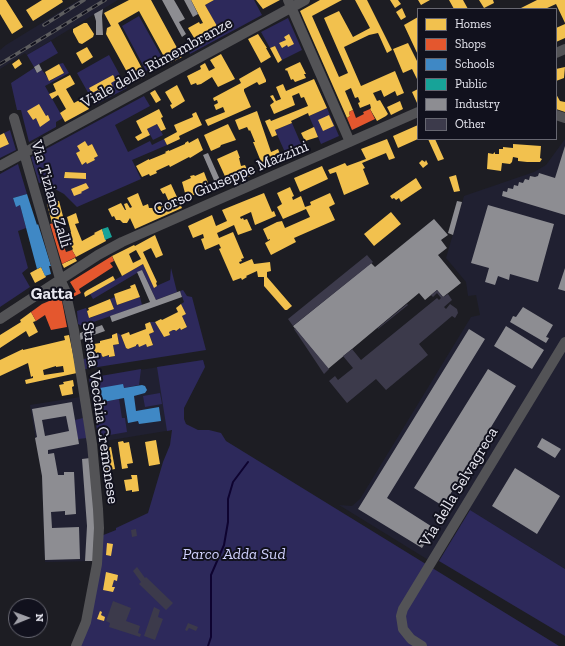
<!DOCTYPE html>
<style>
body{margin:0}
#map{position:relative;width:565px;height:646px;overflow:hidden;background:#1d1d23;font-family:"Zilla Slab",serif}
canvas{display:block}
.legend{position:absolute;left:417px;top:8px;width:140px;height:132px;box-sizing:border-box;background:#11111d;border:1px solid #676771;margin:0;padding:5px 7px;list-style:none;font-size:12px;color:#e7e7f0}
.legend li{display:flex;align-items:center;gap:8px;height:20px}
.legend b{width:20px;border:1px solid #676771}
.north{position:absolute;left:8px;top:598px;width:40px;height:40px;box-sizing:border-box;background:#11111d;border:1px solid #676771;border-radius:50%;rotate:89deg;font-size:11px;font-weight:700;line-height:16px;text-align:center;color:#e7e7f0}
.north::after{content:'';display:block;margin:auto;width:14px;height:18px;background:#a0a0a8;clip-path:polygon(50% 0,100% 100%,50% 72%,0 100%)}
</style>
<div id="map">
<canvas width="565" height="646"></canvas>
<ul class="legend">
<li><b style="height:11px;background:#f2c14e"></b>Homes</li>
<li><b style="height:11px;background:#e4572e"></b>Shops</li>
<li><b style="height:11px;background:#3f88c5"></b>Schools</li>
<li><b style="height:11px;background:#17a398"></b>Public</li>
<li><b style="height:11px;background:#8d8d92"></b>Industry</li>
<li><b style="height:11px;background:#3c3a4b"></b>Other</li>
</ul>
<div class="north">N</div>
</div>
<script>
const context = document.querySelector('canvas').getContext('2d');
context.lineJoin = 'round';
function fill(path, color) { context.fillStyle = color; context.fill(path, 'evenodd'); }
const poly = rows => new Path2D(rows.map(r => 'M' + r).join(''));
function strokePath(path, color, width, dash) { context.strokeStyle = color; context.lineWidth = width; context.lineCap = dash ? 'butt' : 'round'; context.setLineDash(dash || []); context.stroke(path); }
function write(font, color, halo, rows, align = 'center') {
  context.font = font + ' "Zilla Slab",serif'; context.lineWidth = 4; context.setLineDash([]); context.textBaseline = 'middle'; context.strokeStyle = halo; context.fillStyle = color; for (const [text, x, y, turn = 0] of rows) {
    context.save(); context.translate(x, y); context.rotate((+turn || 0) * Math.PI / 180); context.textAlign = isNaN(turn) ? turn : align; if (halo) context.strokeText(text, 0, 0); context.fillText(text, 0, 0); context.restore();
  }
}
const built = poly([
 [79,0,118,0,27,55,25,53,0,69,0,50,6,45],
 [565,139,565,341,430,561,339,505,352,506,360,499,471,317,480,315,476,295,468,296,466,282,446,258,464,196,534,172,546,165],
 [565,343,565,569,465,507],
 [203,360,205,367,172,430,99,442,89,378],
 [84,395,97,561,45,562,42,476,30,405,80,397]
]);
const green = poly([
 [214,0,254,0,262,15,190,54,185,44,194,39,196,41,217,27,205,5],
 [139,16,164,61,157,65,155,63,153,65,153,67,146,71,122,26],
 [288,18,302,50,282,60,275,46,270,48,261,32],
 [51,41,58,53,34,67,27,55],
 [109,55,127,88,95,105,77,73],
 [63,63,69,73,45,86,63,118,56,122,56,127,29,142,21,110,17,110,11,83,34,68,37,73,42,70,50,81,64,73,59,64],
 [144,96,150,106,115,125,128,152,150,141,152,145,164,139,167,145,132,160,141,179,77,207,64,194,53,188,51,181,39,183,31,157],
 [85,142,88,146,92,144,98,156,94,158,95,160,87,164,86,162,82,165,76,153,80,151,78,146],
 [65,172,86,173,86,179,64,178],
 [327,108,339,136,321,144,309,116],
 [292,123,304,151,288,159,275,130],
 [157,124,163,135,153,140,147,129],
 [10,130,16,150,0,158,0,148,9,143,4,133],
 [18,164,27,194,13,198,16,206,20,205,26,228,18,231,28,268,22,273,30,287,0,307,0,174],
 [143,264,154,287,170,280,171,268,177,292,156,300,142,270,93,299,90,294],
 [183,290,187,296,192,297,206,350,85,369,83,359,99,356,99,353,101,353,102,356,104,357,109,355,110,357,115,356,113,345,119,344,117,333,121,335,126,348,128,349,136,346,136,345,138,344,140,346,146,344,147,347,153,344,149,334,154,332,150,322,155,322,164,337,170,335,169,332,173,330,175,330,176,331,180,328,182,330,187,327,182,316,186,314,181,304,184,302,180,291],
 [115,297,117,305,140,297,142,305,82,326,78,324,77,311,86,308,90,318,100,314,114,309,110,299],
 [203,360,205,367,184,408,184,419,186,424,198,430,209,430,221,433,226,441,559,646,79,646,101,536,116,530,116,528,148,513,163,462,170,445,172,430,167,431,157,367],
 [141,369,139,385,124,388,100,388,103,402,119,399,122,418,125,418,127,432,98,437,89,378],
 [160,393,162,404,145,407,143,396],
 [83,418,87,438,78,439,75,420],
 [470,510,565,569,565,636,439,561]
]);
const homes = poly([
 [0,0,6,0,23,27,12,34,0,14],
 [42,0,62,0,63,2,33,21,26,10],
 [129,0,151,0,182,57,168,64,139,11,118,23,146,76,133,83,106,34,107,28,111,26,104,13],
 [191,0,214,0,205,5,217,26,215,27,218,33,207,39,205,36,196,41,188,28,199,22,200,24,203,23],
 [256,0,280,0,263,9],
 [320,0,342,0,312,16,339,77,348,73,324,18,339,11,353,37,370,28,355,0,367,0,392,50,387,53,378,33,369,35,344,47,361,86,395,71,404,93,397,96,395,91,384,97,381,90,373,93,377,101,380,100,388,114,386,116,377,121,370,109,371,108,370,104,360,108,358,103,360,102,358,97,355,98,351,88,345,91,353,110,349,112,350,116,347,118,300,11],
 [390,0,398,0,401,4,395,8],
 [418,0,430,0,421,5],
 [449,0,463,0,468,9,454,9],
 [479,0,493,0,494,3,484,8],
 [537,0,565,0,565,23,556,4,545,9,519,9],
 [402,8,406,17,401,20,396,12],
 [418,17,417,34,418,55,404,25],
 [84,23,87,23,94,34,93,37,82,44,79,43,73,32,73,29],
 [565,24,565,38,556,42,556,28],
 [258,34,267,48,266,48,271,57,261,63,248,39],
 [289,34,294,44,288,47,287,45,282,48,279,43,286,40,284,37],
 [408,43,418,63,418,81,412,69,403,73,393,49],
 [275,46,282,60,278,63,270,48],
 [87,47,93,57,82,64,76,53],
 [221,54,235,79,218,87,212,77,201,84,197,85,196,83,191,85,187,76,201,69,200,66,205,63,209,71,215,68,210,60],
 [19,59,22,64,15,69,12,64],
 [300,62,306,74,304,74,306,78,295,82,293,79,291,80,287,70,286,71,285,69],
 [59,64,64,73,49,81,45,72],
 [260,67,266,80,266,82,259,85,257,82,244,89,244,91,251,107,208,126,205,120,225,112,223,107,216,110,214,105,218,103,217,100,214,101,213,98,241,83,239,79],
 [565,67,564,78,556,81,556,69],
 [70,75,75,84,66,89,74,103,83,98,89,109,65,122,60,113,66,109,58,95,52,99,49,94,56,91,53,84],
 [113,75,116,80,111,83,113,87,100,94,98,90,92,93,89,88],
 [314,79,327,108,309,116,308,113,291,121,292,123,275,130,277,135,272,137,265,121,270,119,271,121,308,106,304,97,301,98,299,93,292,96,295,105,274,114,270,105,274,102,270,96,273,95,276,101,281,99,276,87,283,84,286,91],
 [177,85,185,101,172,109,170,105,172,104,165,92],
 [418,89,418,103,417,103,412,92],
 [155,90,161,100,156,103,150,93],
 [556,94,560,101,565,102,565,112,556,109],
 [400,101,403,109,391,115,387,107],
 [39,104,46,116,48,115,50,120,40,127,36,118,33,120,27,111],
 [159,109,163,117,161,118,166,129,161,131,157,124,147,129,150,135,138,141,135,137,142,133,136,121],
 [257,111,271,152,278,149,283,161,264,169,253,142,255,142,250,130,249,131,247,127,239,130,235,120],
 [196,112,202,125,179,136,180,139,167,145,164,139,177,132,174,125,193,117,192,114],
 [329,115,334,126,323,131,318,120],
 [228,124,236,140,221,145,220,147,211,151,204,135],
 [418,125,418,139,398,148,393,136],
 [314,127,318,137,305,141,301,133],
 [4,133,9,144,0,148,0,135],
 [198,138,203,150,190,158,189,157,170,167,169,165,156,171,157,173,150,176,149,174,142,177,136,166,149,159,149,160,166,153,165,152,169,150,169,151,185,144,185,143,188,141,189,143],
 [387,139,395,158,389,160,386,153,362,163,365,168,363,169,369,184,344,195,336,172,330,174,328,170,345,163,347,166,366,159,361,149],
 [428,139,435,139,444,159,438,161],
 [85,141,88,146,92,144,98,156,94,158,95,160,87,164,86,162,82,165,76,153,80,151,77,146],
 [513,144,541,146,540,158,542,159,540,162,527,162,518,161,518,158,513,157,512,162,510,164,502,163,501,171,487,169,488,153,493,154,495,152,495,154,499,154,499,149,503,149,503,147,513,148],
 [237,150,240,158,239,158,241,166,245,165,250,176,229,185,217,159],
 [422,160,425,162,426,160,428,164,423,168,419,163],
 [322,166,328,179,300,192,294,178],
 [65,172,86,173,86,179,64,178],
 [204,172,210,188,189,197,187,192,185,193,182,182,191,178,190,176,194,175,195,176],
 [456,175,460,191,454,192,449,177],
 [416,178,422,188,401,202,399,198,396,200,394,198,392,199,390,196],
 [86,183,89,188,81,192,82,193,74,196,71,189],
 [171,184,182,208,135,229,130,218,127,223,123,223,120,220,116,220,114,216,112,217,108,209,121,203,125,210,126,210,124,204,127,203,130,208,132,207,127,198,138,193,143,206,148,204,149,208,155,208,169,202,165,193,163,194,160,189],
 [290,187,294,196,292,197,293,200,301,196,305,207,311,205,310,202,330,193,335,204,329,207,335,220,294,238,296,242,271,255,265,243,270,240,270,239,268,240,263,229,277,222,282,221,285,228,310,217,306,209,283,219,277,207,282,204,277,193],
 [264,193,272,212,274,211,276,216,255,225,251,212,240,217,241,219,243,218,244,220,247,219,252,230,238,235,234,225,217,233,219,238,233,232,244,258,241,259,242,261,239,262,240,264,252,259,254,264,270,262,271,271,267,272,267,277,292,306,287,310,285,310,264,286,264,277,258,277,257,271,246,276,247,277,242,280,241,278,233,281,219,249,221,248,219,244,205,250,201,239,204,238,203,234,193,238,188,226,212,215,216,226,227,221,222,210],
 [59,201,64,220,52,223,47,204],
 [391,212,401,224,374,246,364,234],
 [76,213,79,223,75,224,82,241,95,234,94,233,102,229,106,241,76,257,72,250,73,249,71,245,72,244,66,235,71,232,67,217],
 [155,235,163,255,156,258,151,248,143,252,157,282,156,283,157,286,154,288,143,264,122,276,112,256,134,245,135,246],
 [136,250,141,259,133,263,129,254],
 [75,258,77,261,64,268,62,264],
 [41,267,46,277,35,283,30,273],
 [113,276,115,280,85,297,84,293,86,291],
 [135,284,140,297,117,305,114,294,131,288,130,286],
 [110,299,114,309,89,318,87,311,89,310,88,308],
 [181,304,186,314,182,316,187,327,181,330,180,328,176,331,175,330,173,330,169,332,170,335,164,337,155,322,161,319,162,320,178,312,176,308],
 [31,312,36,321,33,322,38,332,29,337,26,331,0,348,0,335,21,322,20,320],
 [150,322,154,332,149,334,153,345,147,347,146,344,139,347,138,344,136,345,136,346,128,349,126,348,121,335,129,332,130,335,146,329,145,324],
 [117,333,119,344,113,345,115,356,109,357,109,355,103,357,102,356,101,353,99,353,99,356,96,356,96,358,90,358,89,353,88,353,86,342,94,340,94,344,100,343,100,341,112,338,112,335],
 [69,335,77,373,26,384,25,380,33,378,33,376,31,377,28,363,0,376,0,360,23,349,23,350,65,340,64,336],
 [56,366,56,367,63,366,64,372,44,375,43,370],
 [73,380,74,386,72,387,73,394,62,396,59,385,64,384,63,382],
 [156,440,160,464,149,466,145,442],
 [123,441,124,443,129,442,133,463,127,464,128,468,122,469,118,442],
 [111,447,115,469,103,471,99,449],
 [131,475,137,475,139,491,132,492,132,490,126,491,124,480,132,479],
 [107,543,113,544,111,556,106,555],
 [106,572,118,575,117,581,114,580,112,587,115,587,113,592,103,590],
 [100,611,102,612,101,615,105,617,104,621,97,619]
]);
const shops = poly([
 [370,109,375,119,352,130,347,118,350,116,349,112,353,110,356,118,364,114,363,112],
 [64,220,65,224,57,227,66,252,72,250,76,257,62,264,50,224],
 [112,256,114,261,110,263,113,267,79,289,81,293,73,297,72,294,76,292,70,282],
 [61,296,67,327,51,330,45,315,36,321,31,312,42,304]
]);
const schools = poly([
 [27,194,37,225,38,224,51,266,49,266,51,274,45,276,41,267,37,269,20,205,16,207,13,198],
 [123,384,124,388,142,385,145,386,147,390,145,393,134,396,136,411,159,407,161,421,139,424,138,421,128,423,124,398,103,402,100,388]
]);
const public = poly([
 [108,227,112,237,105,240,102,229]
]);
const industry = poly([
 [162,0,174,0,185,19,179,22,186,34,182,37],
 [184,0,191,0,198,14,193,17],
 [103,9,102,16,103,35,96,35,96,21,94,14],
 [39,64,42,70,37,73,34,67],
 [565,146,565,215,502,196,503,191,507,192,508,188,513,189,514,185,518,186,519,182,523,183,525,179,529,180,530,176,535,177,538,176,539,173,555,178],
 [208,153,221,182,216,185,203,155],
 [457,201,462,202,453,235,448,233],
 [488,205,554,224,538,282,510,274,509,280,498,276,495,285,485,282,489,268,471,263],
 [434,219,448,235,441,240,447,248,438,255,461,283,443,297,437,290,425,300,419,293,328,369,293,326,371,263,375,267],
 [565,268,565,291,558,289],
 [142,270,156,300,180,291,182,297,112,322,110,316,150,302,137,272],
 [523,307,553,325,546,337,549,338,546,343,510,322,513,316,516,317],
 [102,325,105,331,80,340,80,333],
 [506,326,544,350,532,369,494,346],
 [469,329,485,339,387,498,434,528,422,548,358,509],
 [488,369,516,386,443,506,414,488],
 [72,402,79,444,48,450,48,454,54,453,58,475,64,475,64,472,74,472,76,514,65,515,65,511,51,512,52,528,79,527,80,559,45,560,42,476,35,438,37,437,32,409],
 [66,416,69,431,45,436,42,420],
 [542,438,561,449,555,458,537,447],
 [90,458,95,518,93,561,85,561,87,526,82,459],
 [515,468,560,496,537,534,492,506]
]);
const stream = poly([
 [208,646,211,637,211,575,224,545,228,522,228,499,233,482,248,462]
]);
const building = poly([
 [367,255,373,262,293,326,288,319],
 [437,290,443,297,448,294,452,300,444,307,446,309,450,304,457,309,458,313,455,318,452,316,419,344,428,355,386,390,376,379,347,403,329,381,335,376,338,380,353,368,343,356,352,349,361,360,437,298,439,300,441,298,437,293,433,297,431,295],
 [407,304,408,305,378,329,378,328],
 [295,328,329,369,324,374,294,329],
 [136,529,137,536,132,537,131,530],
 [137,567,145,578,146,577,173,603,166,610,139,584,141,582,133,571],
 [113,601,131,608,126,621,140,626,138,633,141,634,140,637,109,627,110,623,106,621],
 [154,607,160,610,158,617,163,619,155,640,144,636],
 [188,623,198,627,196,631,189,628,187,631,185,630]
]);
const minor = poly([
 [288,0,350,142],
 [556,53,565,49],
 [556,115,565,118],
 [14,118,60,279,65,290,74,330,92,444,98,509,99,528,97,564,86,622,76,646],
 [0,166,305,0],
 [0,319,98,255,122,242,418,112],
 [422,646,411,639,403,629,401,616,403,609,565,342]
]);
const rail = poly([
 [44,25,84,0],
 [0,64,105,0]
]);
const streetNames = [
 ["Viale delle Rimembranze",157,63,-29],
 ["Corso Giuseppe Mazzini",231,178,-23],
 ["Via Tiziano Zalli",51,194,74],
 ["Strada Vecchia Cremonese",100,413,82],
 ["Via della Selvagreca",459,487,-59]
];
const parkNames = [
 ["Parco Adda Sud",234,554]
];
const neighbourhoodNames = [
 ["Gatta",52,294]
];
fill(built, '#202031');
fill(green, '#2d295b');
fill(homes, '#f2c14e');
fill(shops, '#e4572e');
fill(schools, '#3f88c5');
fill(public, '#17a398');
fill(industry, '#8d8d92');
strokePath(stream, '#0e0330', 2);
fill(building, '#3c3a4b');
strokePath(minor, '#535356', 10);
strokePath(rail, '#5d5d5f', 3.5);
strokePath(rail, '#11111d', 2, [6]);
write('16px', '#e7e7f0', '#11111d', streetNames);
write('italic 16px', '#d0d1fd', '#11111d', parkNames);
write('bold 17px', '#e7e7f0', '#11111d', neighbourhoodNames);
</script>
